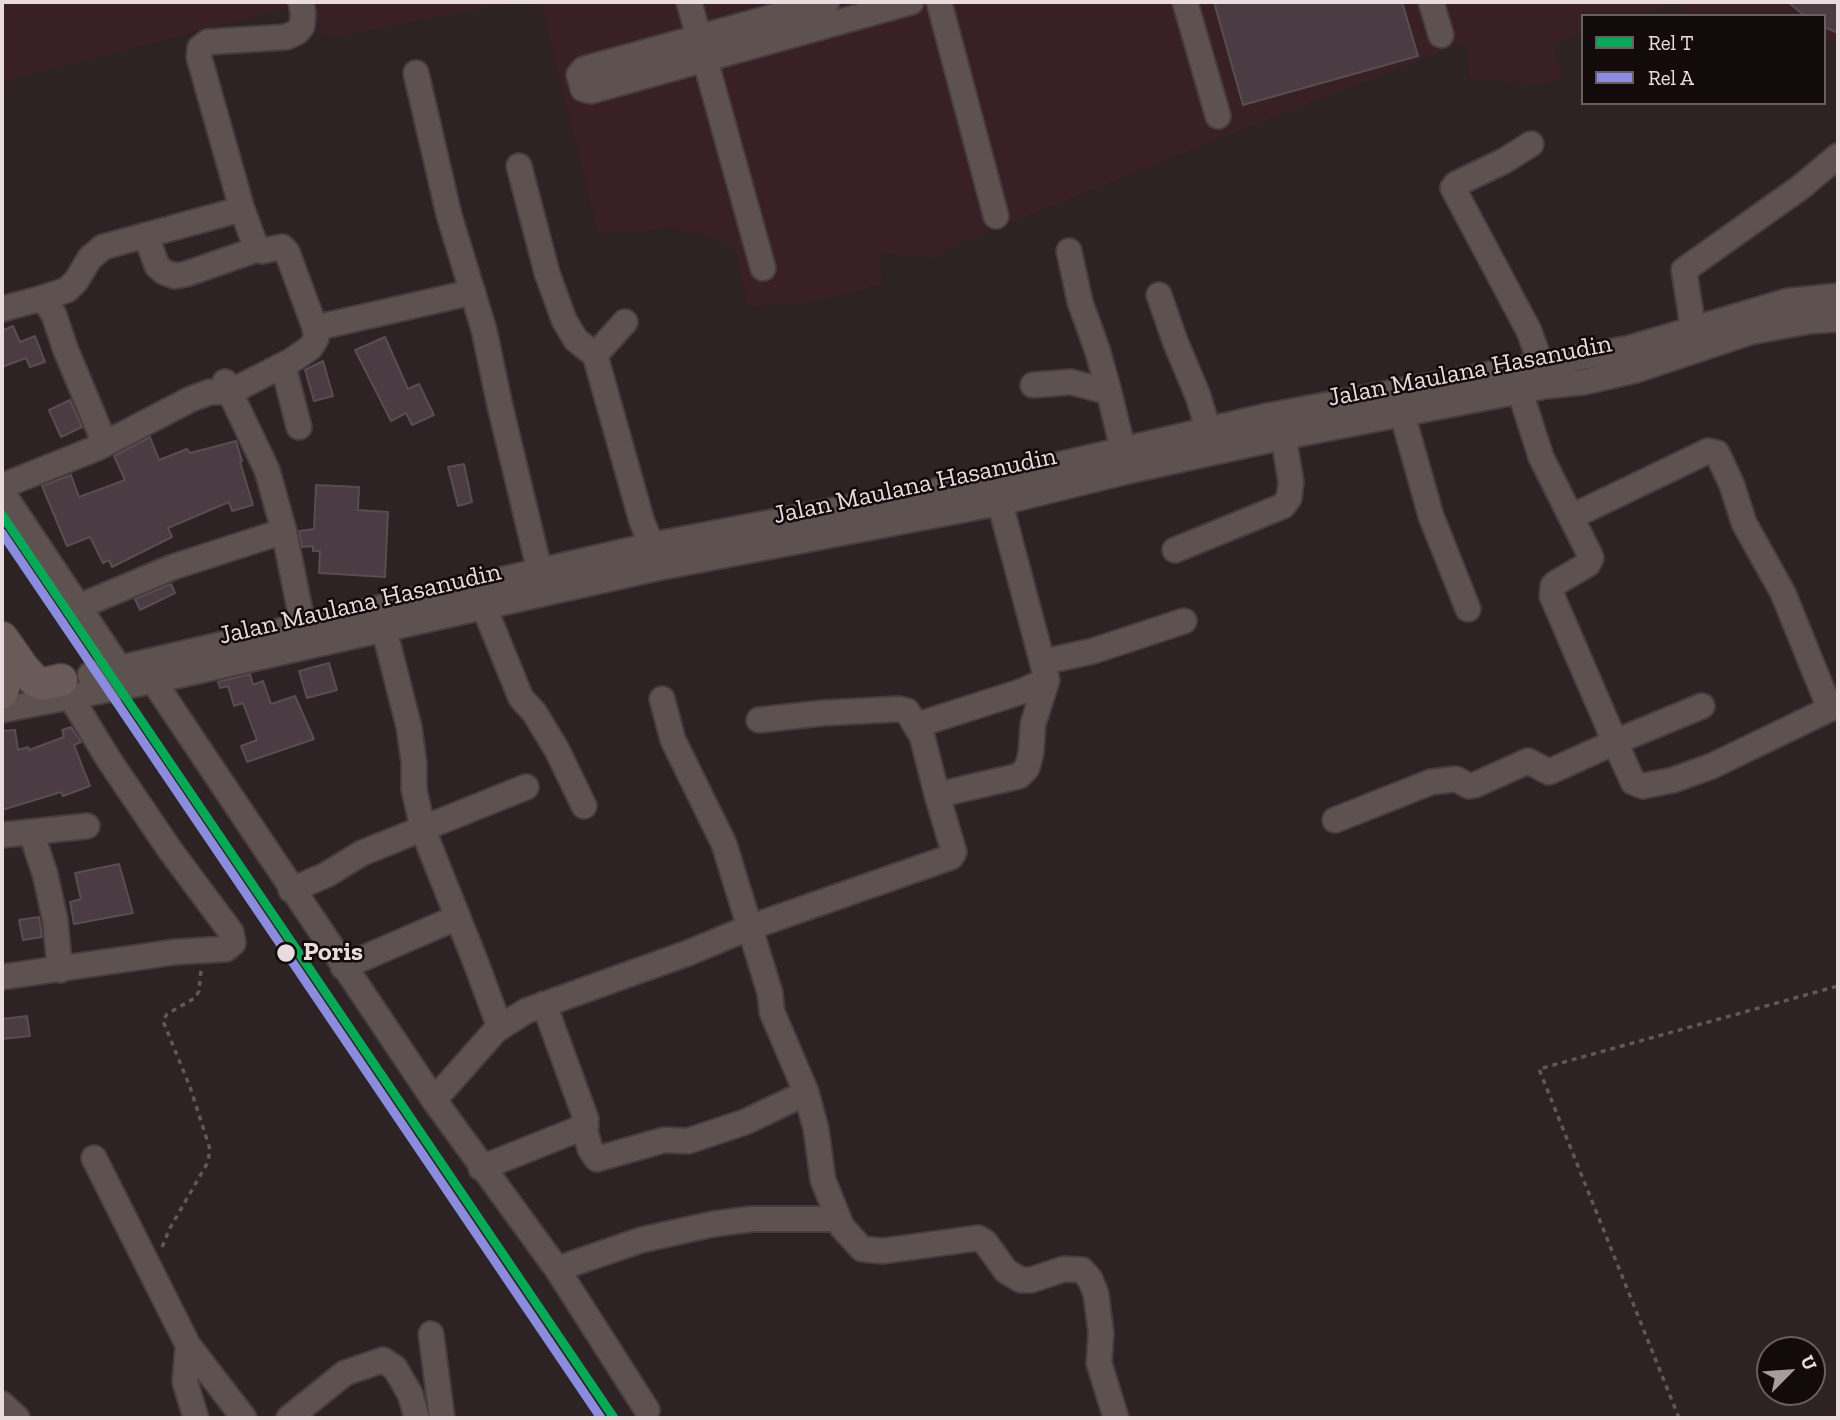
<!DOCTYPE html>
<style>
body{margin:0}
#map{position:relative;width:1840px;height:1420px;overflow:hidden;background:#2d2224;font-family:"Zilla Slab",serif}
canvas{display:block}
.frame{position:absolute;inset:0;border:4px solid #eadcde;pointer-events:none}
.legend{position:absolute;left:1581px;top:14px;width:245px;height:91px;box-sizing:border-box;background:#130a0c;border:2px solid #695e60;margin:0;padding:9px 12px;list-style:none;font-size:21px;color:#eadcde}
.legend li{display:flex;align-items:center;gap:14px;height:35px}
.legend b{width:35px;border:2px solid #695e60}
.north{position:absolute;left:1756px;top:1336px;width:70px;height:70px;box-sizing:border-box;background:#130a0c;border:2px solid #695e60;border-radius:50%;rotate:65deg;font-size:19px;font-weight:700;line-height:28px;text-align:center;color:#eadcde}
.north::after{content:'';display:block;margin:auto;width:24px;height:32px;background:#a89b9d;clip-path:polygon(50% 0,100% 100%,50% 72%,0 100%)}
</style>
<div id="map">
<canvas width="1840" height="1420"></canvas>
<div class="frame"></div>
<ul class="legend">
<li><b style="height:9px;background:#06aa56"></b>Rel T</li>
<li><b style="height:9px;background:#8b8cde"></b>Rel A</li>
</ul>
<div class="north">U</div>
</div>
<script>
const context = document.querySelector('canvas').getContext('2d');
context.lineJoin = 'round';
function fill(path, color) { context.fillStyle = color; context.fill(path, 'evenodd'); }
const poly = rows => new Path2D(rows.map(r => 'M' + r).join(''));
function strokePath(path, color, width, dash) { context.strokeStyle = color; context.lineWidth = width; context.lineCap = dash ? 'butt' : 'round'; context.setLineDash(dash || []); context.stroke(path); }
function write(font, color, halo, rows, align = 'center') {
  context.font = font + ' "Zilla Slab",serif'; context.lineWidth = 5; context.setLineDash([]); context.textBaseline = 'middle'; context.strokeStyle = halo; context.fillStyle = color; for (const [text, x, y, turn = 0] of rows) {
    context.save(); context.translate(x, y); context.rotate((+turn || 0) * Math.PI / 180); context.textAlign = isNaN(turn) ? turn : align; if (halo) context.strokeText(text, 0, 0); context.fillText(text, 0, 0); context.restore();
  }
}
const built = poly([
 [2,2,519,2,324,39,311,2,2,82],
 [541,2,1838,2,1838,44,1824,38,1824,16,1769,16,1759,12,1755,16,1688,16,1676,2,1636,16,1583,16,1583,34,1553,44,1564,75,1552,85,1469,78,1467,42,1193,149,973,238,932,258,879,253,883,284,801,304,747,306,736,250,714,237,673,228,598,234]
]);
const building = poly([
 [1214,2,1402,2,1418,56,1243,105,1214,2],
 [1788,2,1838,2,1838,33,1824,27,1824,16,1805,16,1788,2],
 [13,326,20,342,35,336,45,362,30,367,26,358,2,367,2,331,13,326],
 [385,337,408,389,419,384,434,415,412,425,406,413,391,421,355,350,385,337],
 [323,361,333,396,314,401,305,370,323,361],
 [70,400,82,427,61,437,49,410,70,400],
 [150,437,159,460,187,449,190,453,236,441,242,461,240,462,253,505,232,511,229,502,168,528,172,537,112,567,109,560,103,563,90,537,67,546,42,486,71,475,79,497,125,480,114,456,150,437],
 [464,464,472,502,458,506,448,467,464,464],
 [316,485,359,487,358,510,388,512,385,577,319,573,320,551,313,551,313,546,302,547,299,531,314,529,316,485],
 [171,584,175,593,140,610,135,599,171,584],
 [329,663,337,690,307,698,299,671,329,663],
 [250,674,253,685,263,681,271,704,295,696,314,739,247,762,241,746,257,740,243,703,234,706,228,686,220,688,218,682,250,674],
 [71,727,81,742,74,745,90,786,63,796,61,792,2,810,2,731,15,730,18,750,28,747,29,750,64,737,62,730,71,727],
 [119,864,133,913,74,924,70,902,81,899,75,873,119,864],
 [39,917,42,937,23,940,19,920,39,917],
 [27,1016,30,1036,2,1039,2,1019,27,1016]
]);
const path = poly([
 [162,1247,170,1228,208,1162,210,1149,190,1087,163,1021,167,1014,195,998,199,991,201,970],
 [1679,1418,1539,1069,1838,986]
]);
const minor = poly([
 [689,2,763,268],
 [827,2,584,69,579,75,583,89,591,91,911,2],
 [939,2,996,216],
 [1185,2,1218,116],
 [1431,2,1441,35],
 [416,73,449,215,484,330,500,406,543,585],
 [1531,144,1504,161,1456,184,1453,188,1529,331,1541,364],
 [519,166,547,273,564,320,576,340,595,355],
 [146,235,157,266,164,272,175,276,186,274,258,249],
 [1069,251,1080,302,1097,349,1109,392],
 [1159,295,1175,341,1198,396,1208,429],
 [39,299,67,290,76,281,90,258,103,247,242,209],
 [2,309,39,299,48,305,54,315,65,348,105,444],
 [625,322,595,355,642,522,652,545,656,560],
 [315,328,473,292],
 [1693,328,1684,270,1801,187,1838,156],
 [283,365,299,427],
 [225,382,267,470,284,531,306,640],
 [1033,385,1071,382,1109,392,1126,462],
 [1398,399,1431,516,1468,609],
 [2,486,97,448,191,399,210,392,230,392,291,361,310,348,316,339,315,328,287,252,282,247,262,251,256,247,242,209,199,57,200,48,208,42,286,37,297,32,302,26,303,13,301,2],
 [996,488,1047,680],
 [2,492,120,669],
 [1571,517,1708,451,1717,453,1732,485,1744,523,1783,593,1830,709],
 [1175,550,1283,506,1289,498,1291,482,1281,423],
 [78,607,173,567,284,531],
 [484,607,521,698,534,712,557,750,584,806],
 [384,629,409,727,414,763,414,789,423,830,476,963,500,1028],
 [1043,662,1093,651,1184,621],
 [146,670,434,1100,557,1269,647,1410],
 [90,675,652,545,994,480,1267,416,1630,348,1788,301,1838,296],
 [662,699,673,740,724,844,770,993,772,1012,806,1092,816,1129,823,1180,842,1227,862,1249,883,1251,978,1238,985,1242,1006,1271,1021,1280,1031,1280,1064,1269,1082,1270,1090,1279,1096,1294,1101,1333,1099,1363,1116,1418],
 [1702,706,1615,742,1633,782,1643,786,1673,780,1712,766,1838,705],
 [2,710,153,681,657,568,999,503,1128,471,1283,437,1546,386,1584,382,1636,370,1750,332,1810,321,1838,319],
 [759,720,823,713,899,709,907,711,922,736,937,795],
 [917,725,1023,691,1047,680],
 [1335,820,1431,782,1456,779,1469,786,1475,785,1528,761,1549,772,1615,742,1552,596,1553,586,1556,583,1588,564,1591,558,1589,553,1541,457,1515,376],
 [31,832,45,874,55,919,60,970],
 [2,835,87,826],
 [291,890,326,875,362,853,526,787],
 [343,967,458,917],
 [2,977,175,952,226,949,233,943,231,932,170,850,109,760,70,696],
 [544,1004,586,1119,585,1131,590,1149,597,1159,664,1140,688,1141,745,1122,806,1093],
 [434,1100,496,1030,526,1011,688,953,748,928,951,857,954,852,937,795,1019,776,1027,768,1031,753,1033,724,1047,680],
 [94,1158,188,1345,244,1418],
 [481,1168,586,1126],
 [557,1269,641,1240,713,1224,752,1219,838,1219],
 [431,1334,442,1418],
 [188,1345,185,1382,196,1418],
 [2,1404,17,1418],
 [289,1418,345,1373,383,1360,395,1368,410,1394,417,1418]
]);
const major = poly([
 [2,638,23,668,34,680,43,684,61,680],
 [2,653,6,677,2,692]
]);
const rail1 = poly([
 [2,515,614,1418]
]);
const rail2 = poly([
 [2,533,601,1418]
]);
const markers = [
 [286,953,10,"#eadcde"]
];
const streetNames = [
 ["Jalan Maulana Hasanudin",1470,371,-11],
 ["Jalan Maulana Hasanudin",915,486,-12],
 ["Jalan Maulana Hasanudin",360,604,-13]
];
const stopNames = [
 ["Poris",303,953]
];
fill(built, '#382025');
fill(building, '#4b3b43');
strokePath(building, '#574e50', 2);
strokePath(minor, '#473d3f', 28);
strokePath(major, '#473d3f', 35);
strokePath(path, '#625857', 3.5, [5, 5]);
strokePath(minor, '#5e5251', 24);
strokePath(major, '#6a5b59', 32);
strokePath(rail1, '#06aa56', 9);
strokePath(rail2, '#8b8cde', 9);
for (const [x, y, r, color] of markers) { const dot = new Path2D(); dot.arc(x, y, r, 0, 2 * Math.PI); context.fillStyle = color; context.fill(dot); strokePath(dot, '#130a0c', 2.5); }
write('26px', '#eadcde', '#130a0c', streetNames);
write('bold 26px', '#eadcde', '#130a0c', stopNames, 'left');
</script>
